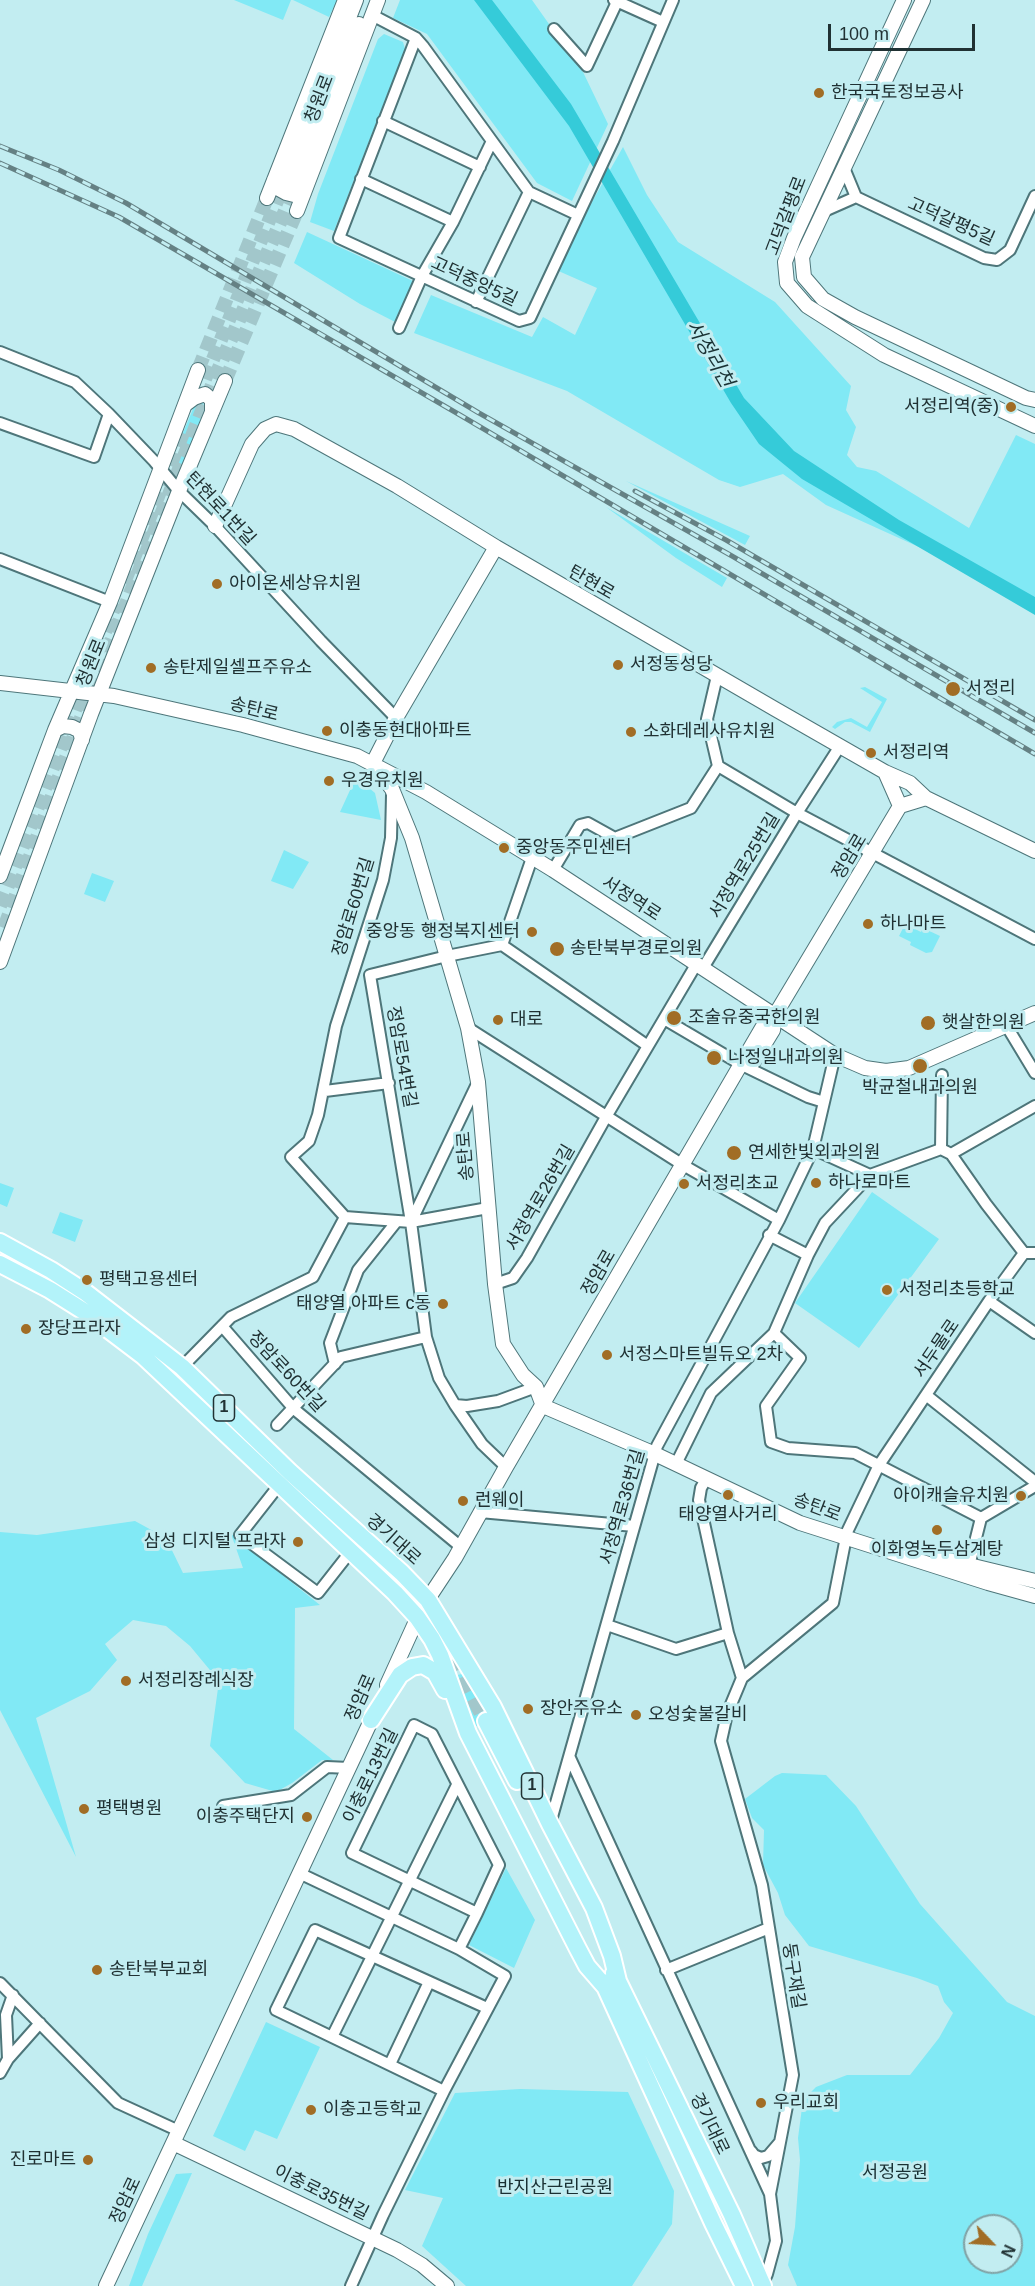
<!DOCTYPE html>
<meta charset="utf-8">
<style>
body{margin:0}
#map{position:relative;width:1035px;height:2286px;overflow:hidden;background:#c2edf1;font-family:Helvetica,sans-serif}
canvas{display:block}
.north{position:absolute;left:963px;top:2214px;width:60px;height:60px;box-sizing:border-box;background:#c2edf1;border:2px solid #81a2a5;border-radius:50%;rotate:115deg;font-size:16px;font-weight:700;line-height:24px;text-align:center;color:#203133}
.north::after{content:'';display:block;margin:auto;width:21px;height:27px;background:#a16d25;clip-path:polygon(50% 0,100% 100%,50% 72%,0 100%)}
.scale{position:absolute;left:828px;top:24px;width:147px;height:27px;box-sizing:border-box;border:3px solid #203133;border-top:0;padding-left:8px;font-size:18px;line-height:21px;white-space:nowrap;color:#203133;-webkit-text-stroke:4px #c2edf1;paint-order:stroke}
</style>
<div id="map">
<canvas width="1035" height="2286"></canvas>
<div class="north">N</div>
<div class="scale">100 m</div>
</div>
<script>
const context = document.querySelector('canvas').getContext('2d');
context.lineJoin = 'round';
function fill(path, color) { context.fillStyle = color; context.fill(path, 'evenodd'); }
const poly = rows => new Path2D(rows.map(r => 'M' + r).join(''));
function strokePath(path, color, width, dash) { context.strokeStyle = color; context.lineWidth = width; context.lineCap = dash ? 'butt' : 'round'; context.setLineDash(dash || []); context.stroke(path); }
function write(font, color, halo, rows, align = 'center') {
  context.font = font + ' Helvetica,"Noto Sans KR",sans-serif'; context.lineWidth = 6; context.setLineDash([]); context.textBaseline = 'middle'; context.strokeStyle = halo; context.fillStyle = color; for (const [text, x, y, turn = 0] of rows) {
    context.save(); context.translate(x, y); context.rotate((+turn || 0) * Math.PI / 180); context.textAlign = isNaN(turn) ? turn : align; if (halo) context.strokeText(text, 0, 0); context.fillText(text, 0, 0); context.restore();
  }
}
const green = poly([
 [234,0,291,0,283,20],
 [293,0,337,0,329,17],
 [400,0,532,0,583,72,608,124,572,201,537,183,427,34,393,18],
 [384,34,403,42,405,49,334,231,310,222,318,194,378,39],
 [623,147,647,195,678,242,775,302,851,386,846,410,856,427,847,455,857,467,876,471,969,528,1016,435,1035,444,1035,606,952,562,826,505,783,474,740,487,719,480,567,391,414,333,431,295,532,337,543,317,575,335,597,288,554,269],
 [307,232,413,281,416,291,399,324,360,304,294,263],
 [202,402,206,408,181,472,177,464,183,433,195,404],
 [626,481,750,536,745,545],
 [606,507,727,578,722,587,676,558],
 [865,687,887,699,870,732,851,722,845,722,835,729,832,727,837,722,851,718,867,727,882,702,860,688],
 [356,777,375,793,381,820,340,812],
 [284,850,309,862,293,889,271,881],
 [92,873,114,881,105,902,84,894],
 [905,924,921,932,923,928,940,936,932,952,926,953,910,945,911,942,899,936],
 [0,1183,14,1188,7,1207,0,1204],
 [872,1192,939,1239,859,1348,795,1303],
 [60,1212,83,1220,75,1242,52,1233],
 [135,1521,166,1538,183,1573,243,1568,231,1534,320,1605,295,1608,294,1729,333,1760,322,1760,292,1783,276,1792,245,1783,210,1746,219,1681,190,1646,166,1626,133,1620,105,1644,117,1660,90,1691,36,1718,76,1857,0,1710,0,1532,37,1535],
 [462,1674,466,1676,496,1716,472,1728,454,1680,457,1675],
 [782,1773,826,1775,856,1806,920,1904,1007,2002,1035,2016,1035,2286,797,2286,788,2265,795,2227,800,2160,798,2138,803,2100,816,2087,847,2075,910,2075,939,2038,953,2013,944,2002,938,1986,917,1978,809,1946,785,1915,778,1893,763,1865,764,1830,752,1818,745,1799,775,1776],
 [975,2226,1011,2226,1011,2262,975,2262],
 [506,1868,535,1920,514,1968,469,1945],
 [266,2022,320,2047,277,2139,255,2130,245,2151,213,2136],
 [520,2089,628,2092,674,2191,672,2224,632,2286,466,2286,422,2246,443,2198,405,2190,455,2093],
 [192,2173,142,2286,129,2286,148,2234,176,2174]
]);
const water = poly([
 [474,0,492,0,571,104,744,398,794,451,899,520,1035,597,1035,615,802,479,759,444,731,403,569,126]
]);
const secondaryTunnel = poly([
 [198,370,267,198],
 [205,379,285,181],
 [225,381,297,211],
 [124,583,183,433],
 [0,906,116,603],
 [4,928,74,736,216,375,295,187]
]);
const primaryTunnel = poly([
 [441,1634,486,1721]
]);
const street = poly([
 [614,0,663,22],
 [372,15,416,38,423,46,529,192,578,215],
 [554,29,587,66,617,2],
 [416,38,339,238,519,321,530,318,613,141,673,0],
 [383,121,480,167],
 [844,168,856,197],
 [361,179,453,222],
 [856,197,984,258,997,260,1010,250,1035,196],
 [822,212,856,197],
 [476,302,529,192],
 [399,328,422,276,453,222,492,141],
 [0,352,75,382,109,414,154,461,179,491,215,526,321,641,396,718],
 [0,423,94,457,109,414],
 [0,559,110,602],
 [718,766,797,813,1035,939],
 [532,858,502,945,648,1046],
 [553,870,580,825,588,823,615,838,691,808,718,766,707,719,717,676],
 [502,945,447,956,370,975,411,1222,426,1337,439,1378,455,1405,482,1444,506,1467],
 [703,968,797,813,840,746],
 [664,1019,742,1065,808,1097,824,1102],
 [1006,1025,1035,1073],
 [468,1028,683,1165,779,1220],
 [478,1082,411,1222,488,1208],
 [325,1091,389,1083],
 [813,1149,870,1175],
 [941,1149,942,1075],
 [951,1154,986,1204,1024,1253,1035,1253],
 [345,1217,291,1157,309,1141,318,1115,336,1026,383,880,391,838,392,795],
 [769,1235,808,1255],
 [495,1284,513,1278,527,1258,606,1117,697,963],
 [989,1301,1035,1333],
 [222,1326,294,1409,461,1547],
 [774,1333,800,1358,766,1406,771,1442,788,1448,855,1453,981,1518],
 [335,1364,330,1343,358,1270,397,1221],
 [182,1367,231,1317,313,1277,345,1217,411,1222],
 [926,1395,1035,1482],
 [455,1405,467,1406,498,1401,536,1387],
 [277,1425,341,1357,426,1337],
 [676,1464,711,1393,774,1333,808,1255,825,1223,870,1175,941,1149,951,1154,1035,1106],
 [706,1479,701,1488,699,1500,728,1633,742,1678],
 [280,1484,240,1535,318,1593,351,1551],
 [480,1512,634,1526],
 [981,1518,1035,1486],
 [968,1570,981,1518],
 [607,1625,676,1649,728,1633],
 [570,1758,770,2194],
 [223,1806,291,1795,327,1767,349,1768],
 [550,1824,657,1446,779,1220,813,1149,835,1055],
 [299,1873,459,1949,505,1976,444,2091,383,2215,351,2286],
 [459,1949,477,1913,352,1853,414,1725,432,1734,499,1865,477,1913],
 [666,1970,769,1928],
 [0,1983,118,2103,179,2131],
 [332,2037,457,1785],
 [8,2059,6,2015,13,1995],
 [390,2064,429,1982],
 [0,2073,8,2059,40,2023],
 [444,2091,276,2010,315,1930,487,2008],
 [751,2151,754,2155,761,2158,768,2156,780,2142],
 [762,2285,767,2274,776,2241,770,2194,793,2075,762,1885,721,1741,727,1714,742,1678,833,1603,847,1532,879,1465,989,1301,1024,1253]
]);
const secondary = poly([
 [904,0,794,238,785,262,787,283,807,306,884,355,1035,426],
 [923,0,802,257,804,277,823,299,855,317,1026,398,1035,400],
 [274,180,277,188,286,193,298,196,304,193],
 [285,181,356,0],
 [295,187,359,24],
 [267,198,345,0],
 [297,211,378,0],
 [186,404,194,398,205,394,212,400,212,412],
 [215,526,252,444,265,429,276,424,294,429,397,486,496,547],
 [0,683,114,696,243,725,357,756,426,792,553,870,835,1055,865,1068,886,1071,909,1068,1035,1013],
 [55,730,63,726,72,727,80,731,82,740],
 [373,763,392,789,412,838,468,1028,478,1082,495,1284,503,1344,523,1375,536,1387,543,1406,655,1454,800,1523,988,1583,1035,1596],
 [373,763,396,718,496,547,775,709,885,772,910,783,926,798,1035,851],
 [885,772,900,806],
 [900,806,926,798],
 [0,876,55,730,110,602,198,370],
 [0,962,91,714,179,491,225,381],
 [754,1061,773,1030,775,1015],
 [940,1558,1035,1581],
 [387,1685,422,1608,455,1558,506,1467,762,1028,775,1015,900,806],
 [173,2143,397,2250,422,2265,447,2286],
 [106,2286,376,1710]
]);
const primary = poly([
 [0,1242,51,1270,85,1292,182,1367,290,1472,402,1573,428,1600,493,1707,550,1824,594,1908,612,1956,618,1981],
 [0,1264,50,1290,85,1312,143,1356,395,1593,417,1617,432,1639,440,1655,468,1733,578,1949,587,1966,607,1989],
 [371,1720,400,1675,412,1667,423,1665,435,1672,445,1690],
 [486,1721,517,1781],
 [614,1973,732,2215,763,2286],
 [603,1982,713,2223,744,2286]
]);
const rail = poly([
 [0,146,59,170,126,203,479,413,732,556,1035,733],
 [0,163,119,217,460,415,1035,754],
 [635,491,726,540,1035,720]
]);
const markers = [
 [819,93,6,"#a16d25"],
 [1011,407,6,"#a16d25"],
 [217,584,6,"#a16d25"],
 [618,665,6,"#a16d25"],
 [151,668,6,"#a16d25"],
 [953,689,8,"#a16d25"],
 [327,731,6,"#a16d25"],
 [631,732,6,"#a16d25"],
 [871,753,6,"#a16d25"],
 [329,781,6,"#a16d25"],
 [504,848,6,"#a16d25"],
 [868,924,6,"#a16d25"],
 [532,932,6,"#a16d25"],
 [557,949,8,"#a16d25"],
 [674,1018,8,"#a16d25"],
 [498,1020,6,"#a16d25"],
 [928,1023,8,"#a16d25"],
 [714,1058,8,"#a16d25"],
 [920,1066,8,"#a16d25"],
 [734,1153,8,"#a16d25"],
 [816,1183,6,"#a16d25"],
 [684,1184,6,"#a16d25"],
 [87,1280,6,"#a16d25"],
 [887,1290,6,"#a16d25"],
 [443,1304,6,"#a16d25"],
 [26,1329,6,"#a16d25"],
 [607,1355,6,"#a16d25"],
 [728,1495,6,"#a16d25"],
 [1021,1496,6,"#a16d25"],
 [463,1501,6,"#a16d25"],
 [937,1530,6,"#a16d25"],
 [298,1542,6,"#a16d25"],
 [126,1681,6,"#a16d25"],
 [528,1709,6,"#a16d25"],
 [636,1715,6,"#a16d25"],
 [84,1809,6,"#a16d25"],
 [307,1817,6,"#a16d25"],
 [97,1970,6,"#a16d25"],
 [761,2103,6,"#a16d25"],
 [311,2110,6,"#a16d25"],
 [88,2160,6,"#a16d25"]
];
const shields = [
 [224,1408,21],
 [532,1786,21]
];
const shieldNames = [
 ["1",224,1408],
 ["1",532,1786]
];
const poiNames = [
 ["한국국토정보공사",831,93],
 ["서정리역(중)",999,407,"right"],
 ["아이온세상유치원",229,584],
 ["서정동성당",630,665],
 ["송탄제일셀프주유소",163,668],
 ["서정리",966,689],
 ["이충동현대아파트",339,731],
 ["소화데레사유치원",643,732],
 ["서정리역",883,753],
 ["우경유치원",341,781],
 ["중앙동주민센터",516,848],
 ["하나마트",880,924],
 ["중앙동 행정복지센터",520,932,"right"],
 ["송탄북부경로의원",570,949],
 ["조술유중국한의원",688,1018],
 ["대로",510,1020],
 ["햇살한의원",942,1023],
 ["나정일내과의원",728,1058],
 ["박균철내과의원",920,1088,"center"],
 ["연세한빛외과의원",748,1153],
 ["하나로마트",828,1183],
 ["서정리초교",696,1184],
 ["평택고용센터",99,1280],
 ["서정리초등학교",899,1290],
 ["태양열 아파트 c동",431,1304,"right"],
 ["장당프라자",38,1329],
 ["서정스마트빌듀오 2차",619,1355],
 ["아이캐슬유치원",1009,1496,"right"],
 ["런웨이",475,1501],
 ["태양열사거리",728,1515,"center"],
 ["삼성 디지털 프라자",286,1542,"right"],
 ["이화영녹두삼계탕",937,1550,"center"],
 ["서정리장례식장",138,1681],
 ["장안주유소",540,1709],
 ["오성숯불갈비",648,1715],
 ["평택병원",96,1809],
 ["이충주택단지",295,1817,"right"],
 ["송탄북부교회",109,1970],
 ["우리교회",773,2103],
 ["이충고등학교",323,2110],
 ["진로마트",76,2160,"right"]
];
const streetNames = [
 ["청원로",320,99,-69],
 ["고덕갈평로",787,216,-69],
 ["고덕갈평5길",951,222,24],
 ["고덕중앙5길",474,282,25],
 ["탄현로1번길",220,509,47],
 ["탄현로",591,583,30],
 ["청원로",92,663,-68],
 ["송탄로",254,710,14],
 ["정암로",850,857,-59],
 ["서정역로25번길",745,866,-59],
 ["서정역로",631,899,33],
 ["정암로60번길",354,907,-73],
 ["정암로54번길",401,1057,80],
 ["송탄로",466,1156,-94],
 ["서정역로26번길",541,1198,-60],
 ["정암로",599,1273,-60],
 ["서두물로",937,1349,-56],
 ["정암로60번길",286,1372,47],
 ["서정역로36번길",623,1507,-74],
 ["송탄로",817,1508,21],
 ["경기대로",393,1540,42],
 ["정암로",361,1698,-66],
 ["이충로13번길",371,1776,-64],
 ["둥구재길",793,1976,81],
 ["경기대로",709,2124,64],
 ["이충로35번길",321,2193,26],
 ["정암로",126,2201,-65]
];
const parkNames = [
 ["서정공원",895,2173],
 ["반지산근린공원",555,2188]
];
const waterNames = [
 ["서정리천",709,354,60]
];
fill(green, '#81e9f5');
fill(water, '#35cbd9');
strokePath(secondaryTunnel, '#a2c7cb', 14, [14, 7]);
strokePath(primaryTunnel, '#a2c7cb', 16, [16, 8]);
strokePath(street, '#4e767a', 14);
strokePath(secondary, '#4e767a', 16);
strokePath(primary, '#fff', 20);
strokePath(street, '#fff', 10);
strokePath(secondary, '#fff', 14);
strokePath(primary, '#b3f3fa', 16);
strokePath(rail, '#658184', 5);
strokePath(rail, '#c2edf1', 3, [9]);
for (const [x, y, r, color] of markers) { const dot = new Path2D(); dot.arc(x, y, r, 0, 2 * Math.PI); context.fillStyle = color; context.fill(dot); strokePath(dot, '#c2edf1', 2); }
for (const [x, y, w] of shields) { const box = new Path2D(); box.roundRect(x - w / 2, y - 13, w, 26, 4.5); context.fillStyle = '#c2edf1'; context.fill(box); strokePath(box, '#203133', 1.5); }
write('bold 16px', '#203133', null, shieldNames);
write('18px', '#203133', '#c2edf1', poiNames, 'left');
write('18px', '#203133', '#c2edf1', streetNames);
write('18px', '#193033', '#c2edf1', parkNames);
write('italic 20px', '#1a3234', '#c2edf1', waterNames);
</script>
